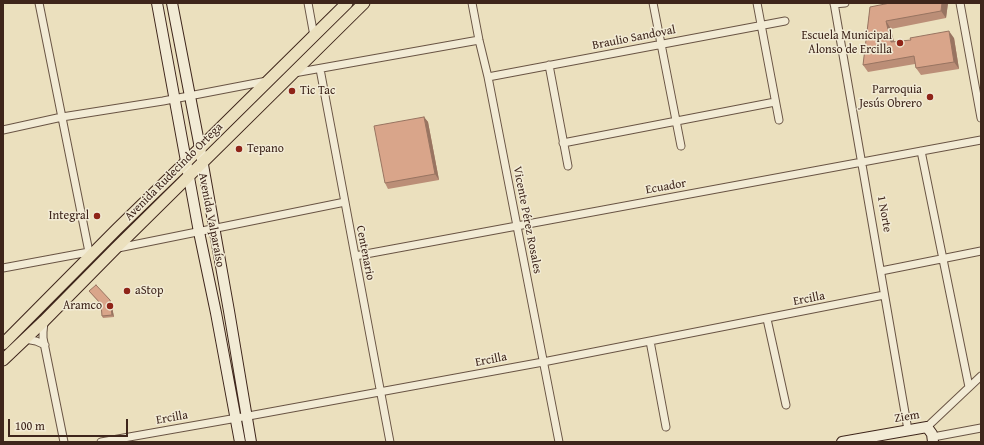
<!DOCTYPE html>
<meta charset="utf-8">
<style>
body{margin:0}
#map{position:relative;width:984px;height:445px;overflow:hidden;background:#ebe0be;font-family:"Gentium Book Plus",serif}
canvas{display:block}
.frame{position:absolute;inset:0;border:4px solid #3e251b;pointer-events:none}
.scale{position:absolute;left:8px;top:419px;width:120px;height:18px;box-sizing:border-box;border:2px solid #3e251b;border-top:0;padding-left:5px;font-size:12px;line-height:14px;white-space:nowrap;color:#3e251b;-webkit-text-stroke:3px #f2ebd5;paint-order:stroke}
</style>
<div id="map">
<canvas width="984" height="445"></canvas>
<div class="frame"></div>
<div class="scale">100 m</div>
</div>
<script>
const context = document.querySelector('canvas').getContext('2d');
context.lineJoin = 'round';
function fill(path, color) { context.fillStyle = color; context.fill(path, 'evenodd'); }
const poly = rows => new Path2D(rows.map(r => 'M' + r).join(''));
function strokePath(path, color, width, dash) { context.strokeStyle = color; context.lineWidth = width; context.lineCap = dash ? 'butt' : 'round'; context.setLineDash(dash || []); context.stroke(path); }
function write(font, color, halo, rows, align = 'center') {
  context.font = font + ' "Gentium Book Plus",serif'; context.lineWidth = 3; context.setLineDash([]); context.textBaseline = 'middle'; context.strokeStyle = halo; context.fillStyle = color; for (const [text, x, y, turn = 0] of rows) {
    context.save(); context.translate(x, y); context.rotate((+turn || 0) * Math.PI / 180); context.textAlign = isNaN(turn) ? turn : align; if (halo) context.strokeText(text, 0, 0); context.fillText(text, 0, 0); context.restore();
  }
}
const green = poly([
 [354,3,358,3,289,72,209,148,208,144,269,86],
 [178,175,179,179,3,357,3,350]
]);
const street = poly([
 [39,3,89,252],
 [308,3,314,36],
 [472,3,479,40,488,77,559,442],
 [653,3,681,146],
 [757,3,779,120],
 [834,3,908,430],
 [960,3,981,118],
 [834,4,845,3],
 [549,65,568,166],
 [320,69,390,442],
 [294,73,479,40],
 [488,77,785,21],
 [3,130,62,117,163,101,267,81],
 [563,143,775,102],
 [921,151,969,387],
 [118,248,345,202],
 [355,256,981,140],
 [3,268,89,252],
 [881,271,981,251],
 [767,319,786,405],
 [44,322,43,332,43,338,64,442],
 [25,339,36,341,45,345],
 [650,341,666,427],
 [927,427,981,376],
 [933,437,981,428],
 [101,442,254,415,543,362,884,295]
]);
const secondary = poly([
 [157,3,199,232,216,313,240,442],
 [172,3,200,148,229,311,251,442],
 [842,442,927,427,932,434,933,442]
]);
const primary = poly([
 [3,344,117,229,186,162,347,3],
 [3,360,44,321,116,248,364,3]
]);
const wall = poly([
 [948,3,946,18,891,29,894,42,954,38,959,69,921,75,916,68,915,64,868,72,863,65,870,7],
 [424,117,428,122,439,180,388,189,385,183],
 [89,291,110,300,111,302,114,317,103,318,102,316,101,304]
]);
const shadedWall = poly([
 [942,3,948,3,946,18,941,11],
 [886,21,891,29,896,50,891,42],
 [949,31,954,38,959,69,954,62],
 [424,117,428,122,439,180,435,174],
 [110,300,111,302,114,317,112,315]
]);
const building = poly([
 [890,3,942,3,941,11,886,21,891,42,911,40,910,38,949,31,954,62,916,68,914,56,863,65,870,7,890,3],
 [424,117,435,174,385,183,374,126,424,117],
 [96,285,110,300,112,315,102,316,101,304,89,291,96,285]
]);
const markers = [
 [900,43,4,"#8f2418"],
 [292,91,4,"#8f2418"],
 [930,97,4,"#8f2418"],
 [239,149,4,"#8f2418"],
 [97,216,4,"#8f2418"],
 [127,291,4,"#8f2418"],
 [110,306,4,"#8f2418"]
];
const poiNames = [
 ["Escuela Municipal",892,36],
 ["Alonso de Ercilla",892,50],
 ["Parroquia",922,90],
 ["Jesús Obrero",922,104],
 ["Tic Tac",300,91,"left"],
 ["Tepano",247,149,"left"],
 ["Integral",89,216],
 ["aStop",135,291,"left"],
 ["Aramco",102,306]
];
const streetNames = [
 ["Braulio Sandoval",634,38,-11],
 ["Avenida Rudecindo Ortega",174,172,-45],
 ["Ecuador",666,187,-10],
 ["1 Norte",884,214,80],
 ["Avenida Valparaíso",211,220,79],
 ["Vicente Pérez Rosales",527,220,79],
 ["Centenario",365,253,79],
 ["Ercilla",809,299,-11],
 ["Ercilla",491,360,-11],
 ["Ziem",907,417,-9],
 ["Ercilla",172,418,-10]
];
fill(green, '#b3c395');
strokePath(street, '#695444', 9);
strokePath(secondary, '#3e251b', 12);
strokePath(primary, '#3e251b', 13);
strokePath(street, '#f2ebd5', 7);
strokePath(secondary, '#f2ebd5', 10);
strokePath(primary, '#ebe0be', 11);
fill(wall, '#bb8e77');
fill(shadedWall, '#987461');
fill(building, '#d9a58a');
strokePath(building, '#987461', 1);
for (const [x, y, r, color] of markers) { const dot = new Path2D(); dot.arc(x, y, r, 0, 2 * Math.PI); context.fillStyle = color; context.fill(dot); strokePath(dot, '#f2ebd5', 1.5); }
write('12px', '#3e251b', '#f2ebd5', poiNames, 'right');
write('12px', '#3e251b', '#f2ebd5', streetNames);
</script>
